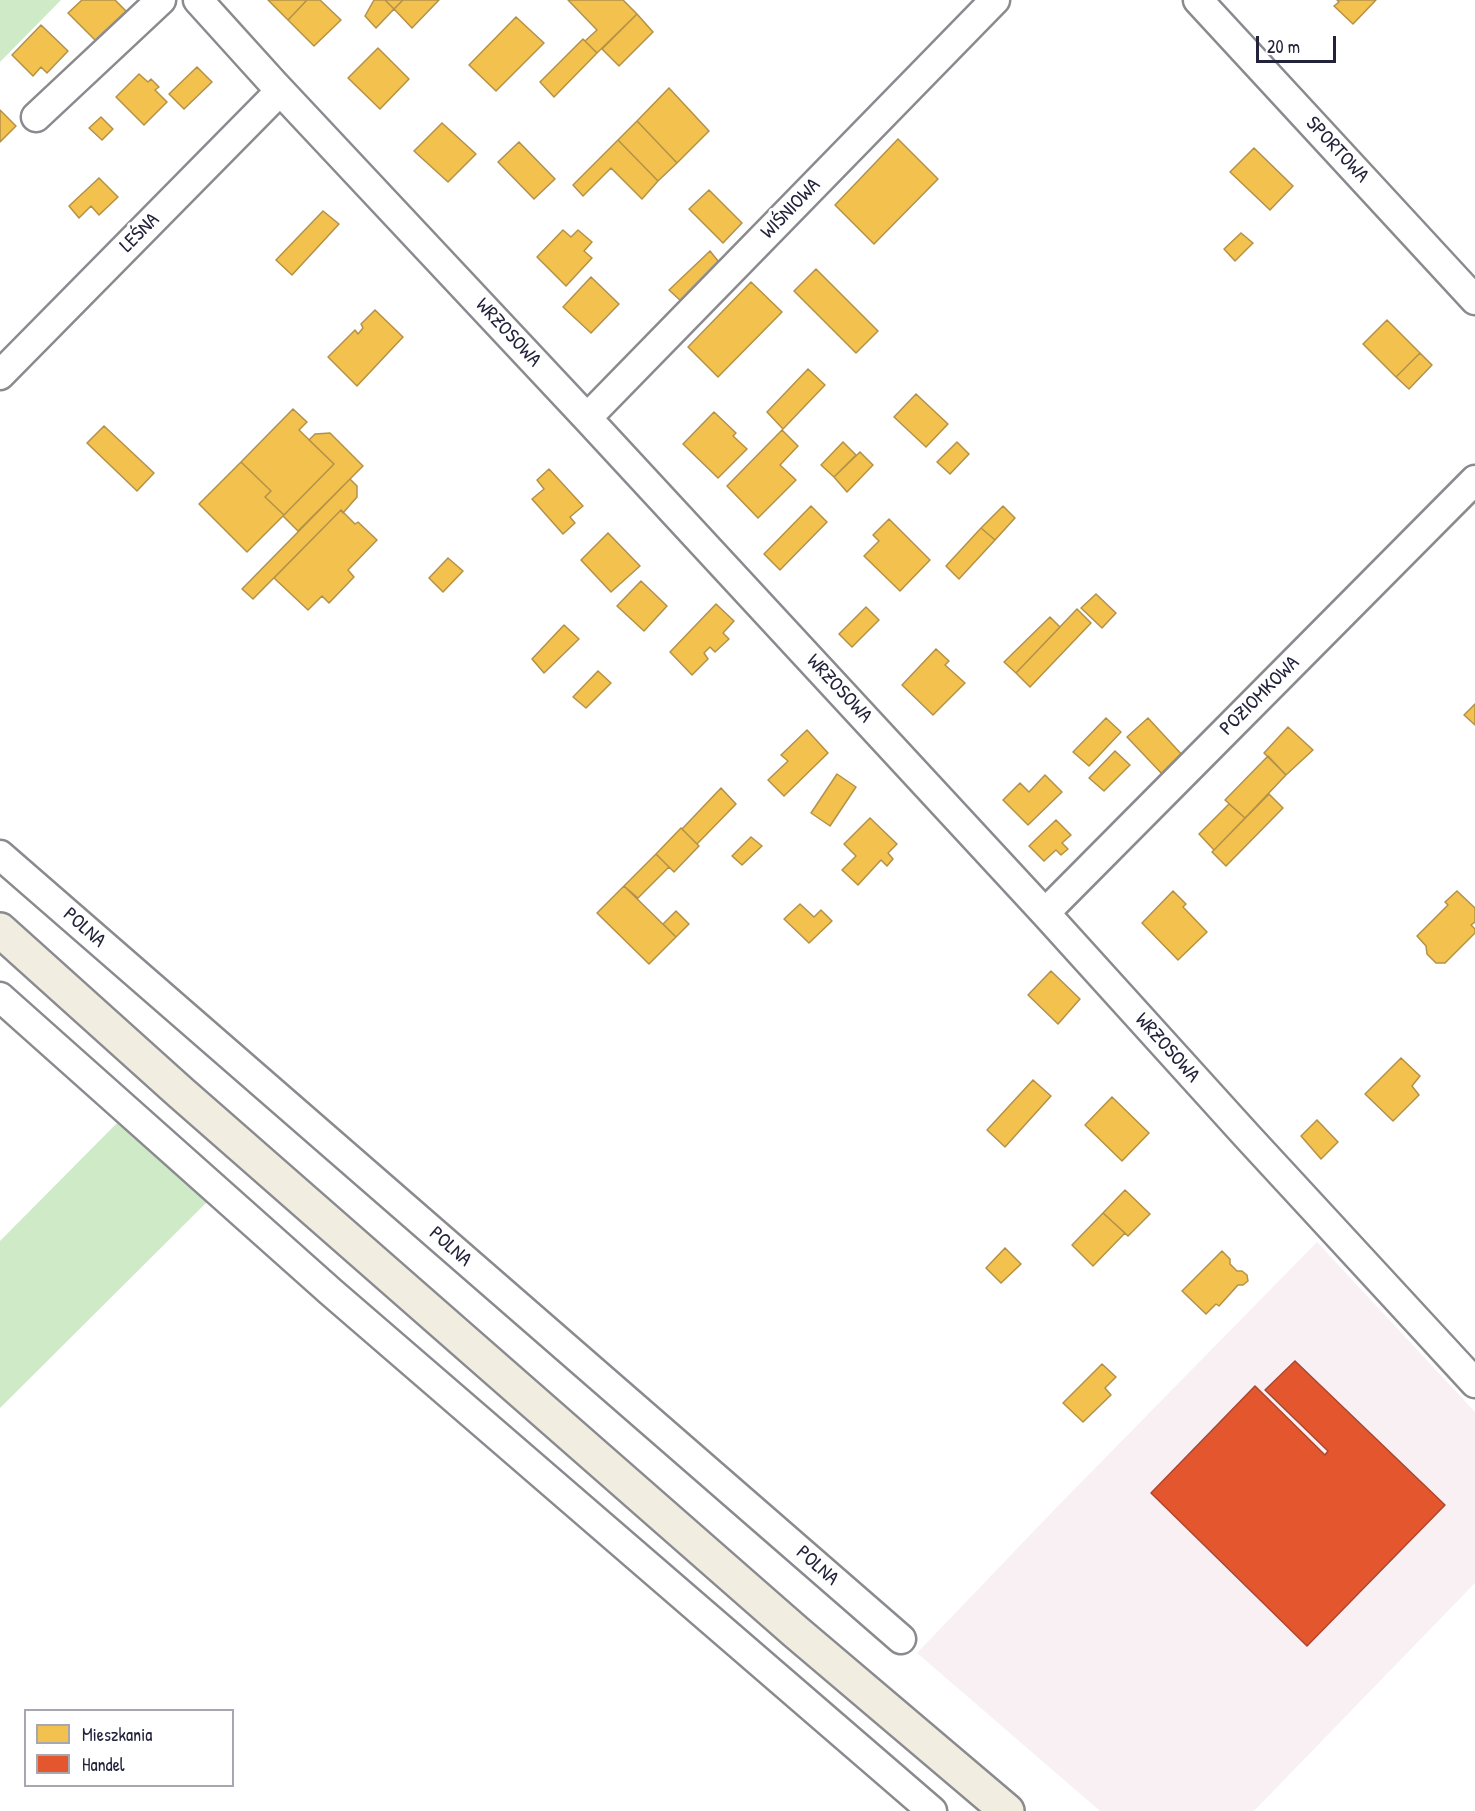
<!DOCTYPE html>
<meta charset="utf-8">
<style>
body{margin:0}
#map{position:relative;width:1475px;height:1811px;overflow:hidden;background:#fff;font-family:"Patrick Hand",sans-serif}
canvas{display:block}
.legend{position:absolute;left:24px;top:1709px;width:210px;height:78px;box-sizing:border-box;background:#fff;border:2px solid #a7a7b1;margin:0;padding:8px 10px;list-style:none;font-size:18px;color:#22223b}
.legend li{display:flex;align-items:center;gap:12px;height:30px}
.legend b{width:30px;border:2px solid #a7a7b1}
.scale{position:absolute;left:1256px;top:36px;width:80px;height:27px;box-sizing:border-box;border:3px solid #22223b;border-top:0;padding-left:8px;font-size:18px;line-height:21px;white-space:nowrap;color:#22223b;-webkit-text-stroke:4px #fff;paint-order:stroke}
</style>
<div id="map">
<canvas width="1475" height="1811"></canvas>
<ul class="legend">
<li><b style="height:16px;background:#f2c14e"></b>Mieszkania</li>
<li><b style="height:16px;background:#e4572e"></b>Handel</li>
</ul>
<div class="scale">20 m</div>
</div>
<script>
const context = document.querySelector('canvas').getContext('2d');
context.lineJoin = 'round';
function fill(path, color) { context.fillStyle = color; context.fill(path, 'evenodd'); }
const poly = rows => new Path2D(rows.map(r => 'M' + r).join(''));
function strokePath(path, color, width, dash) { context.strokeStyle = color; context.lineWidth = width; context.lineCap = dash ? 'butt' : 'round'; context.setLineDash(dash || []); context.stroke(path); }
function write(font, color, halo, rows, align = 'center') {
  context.font = font + ' "Patrick Hand",sans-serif'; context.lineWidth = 6; context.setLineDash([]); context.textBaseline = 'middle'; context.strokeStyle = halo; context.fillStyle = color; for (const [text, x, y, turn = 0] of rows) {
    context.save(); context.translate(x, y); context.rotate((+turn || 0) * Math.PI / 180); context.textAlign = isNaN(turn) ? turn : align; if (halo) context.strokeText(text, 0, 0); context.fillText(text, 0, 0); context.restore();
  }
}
const built = poly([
 [1317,1242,1475,1412,1475,1583,1254,1811,1100,1811,917,1653,1054,1510]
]);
const green = poly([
 [0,0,61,0,0,62],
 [119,1121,210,1199,0,1408,0,1241]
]);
const homes = poly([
 [82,0,115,0,130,15,100,45,68,13,82,0],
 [268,0,307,0,288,20,268,0],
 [307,0,320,0,341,20,314,46,288,20,307,0],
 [374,0,385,0,394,9,376,28,365,16,374,0],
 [385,0,403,0,394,9,385,0],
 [403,0,439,0,412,28,394,9,403,0],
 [568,0,623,0,637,14,597,53,585,41,597,30,568,0],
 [1337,0,1376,0,1353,24,1334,6,1339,2,1337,0],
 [637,14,653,32,619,66,602,49,637,14],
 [516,17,544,43,496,91,469,65,516,17],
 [41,25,68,51,47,73,41,67,33,76,12,55,41,25],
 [583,39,597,53,554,97,540,82,583,39],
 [378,48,409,79,380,109,348,78,378,48],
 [197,67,212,82,184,109,169,94,197,67],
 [139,74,148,82,151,79,159,87,155,90,167,102,144,125,116,97,139,74],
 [669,88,709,131,677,163,637,121,669,88],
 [0,110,16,126,0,142,0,110],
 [101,117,113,129,102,140,89,128,101,117],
 [637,121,677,163,658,181,618,140,637,121],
 [442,123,476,154,448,182,414,151,442,123],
 [898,139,938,179,874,244,835,205,898,139],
 [618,140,658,181,642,199,611,168,583,196,573,185,618,140],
 [519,142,555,179,534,199,498,162,519,142],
 [1254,148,1293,186,1270,210,1230,172,1254,148],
 [99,178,118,197,99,215,91,206,79,218,69,206,99,178],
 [709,190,742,223,723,243,689,209,709,190],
 [323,211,339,224,292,275,276,260,323,211],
 [563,230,571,237,578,230,592,242,584,251,592,258,566,286,537,257,563,230],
 [1241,233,1253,243,1235,261,1224,249,1241,233],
 [710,251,722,266,682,302,669,290,710,251],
 [816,269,878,331,856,353,794,291,816,269],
 [591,277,619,304,591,333,563,307,591,277],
 [751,282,782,312,718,377,688,347,751,282],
 [375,310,403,337,357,386,328,357,355,330,358,334,363,328,361,324,375,310],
 [1387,320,1420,353,1396,377,1363,344,1387,320],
 [1420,353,1432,365,1409,389,1396,377,1420,353],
 [808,369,825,385,783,429,767,412,808,369],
 [916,394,948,424,926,447,894,417,916,394],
 [293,409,307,422,299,430,334,464,284,515,265,497,271,491,241,462,293,409],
 [714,412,736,433,733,436,747,449,718,478,683,444,714,412],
 [104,426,154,473,137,491,87,443,104,426],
 [782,430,798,446,780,465,796,480,758,518,727,486,782,430],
 [330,433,363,466,298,531,283,516,334,464,309,440,315,434,330,433],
 [843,442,856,455,834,477,821,465,843,442],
 [957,442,969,454,950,474,937,462,957,442],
 [860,452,873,465,847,492,834,477,860,452],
 [241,462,271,491,265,497,284,515,247,552,199,504,241,462],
 [549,469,583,506,570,517,575,523,563,534,532,499,544,489,537,480,549,469],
 [350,479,357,486,357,497,343,513,341,510,253,599,242,589,350,479],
 [811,506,827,522,780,570,764,554,811,506],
 [1003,506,1015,518,995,540,981,528,1003,506],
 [341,510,355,524,358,522,377,540,348,570,354,577,329,603,322,596,308,610,274,578,341,510],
 [889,519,930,560,900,591,864,556,879,541,873,535,889,519],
 [981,528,995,540,959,579,946,566,981,528],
 [608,533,640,566,611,592,581,560,608,533],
 [448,558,463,571,443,592,429,578,448,558],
 [641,581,667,606,644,631,617,606,641,581],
 [1096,594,1116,613,1102,628,1081,608,1096,594],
 [716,604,734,621,723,633,729,639,715,652,710,647,704,653,708,659,692,675,670,652,716,604],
 [866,607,879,620,852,647,839,634,866,607],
 [1077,609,1091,623,1030,687,1016,673,1077,609],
 [1050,617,1060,627,1016,673,1004,662,1050,617],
 [564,625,579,639,544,673,532,659,564,625],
 [936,649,949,661,945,665,965,683,933,715,902,685,936,649],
 [598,671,611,683,586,708,573,697,598,671],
 [1475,704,1475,725,1464,715,1475,704],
 [1106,718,1121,732,1089,766,1073,752,1106,718],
 [1148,718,1184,757,1164,776,1127,737,1148,718],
 [1288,727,1313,750,1286,775,1264,753,1288,727],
 [807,730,828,753,784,796,768,780,788,761,781,755,807,730],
 [1115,751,1130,765,1104,791,1089,778,1115,751],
 [1268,756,1286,775,1245,818,1225,800,1268,756],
 [837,774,856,787,830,826,811,813,837,774],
 [1045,775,1062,792,1028,825,1003,800,1020,783,1029,792,1045,775],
 [721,788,736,804,697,844,682,829,721,788],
 [1269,794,1283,808,1226,866,1212,852,1269,794],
 [1229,804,1245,818,1214,850,1199,834,1229,804],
 [870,818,897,844,888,853,893,859,887,866,881,860,858,885,842,870,856,856,844,844,870,818],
 [1056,820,1071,835,1062,843,1068,849,1061,855,1056,850,1044,861,1029,846,1056,820],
 [681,828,699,846,674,872,656,854,681,828],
 [751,837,762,846,742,865,732,856,751,837],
 [656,854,669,867,638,898,624,886,656,854],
 [624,886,676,937,649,964,597,913,624,886],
 [1173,891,1186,904,1183,907,1207,932,1178,960,1142,923,1173,891],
 [1457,891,1475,908,1475,922,1471,925,1475,929,1475,933,1445,963,1436,963,1427,954,1426,946,1417,936,1448,905,1445,902,1457,891],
 [800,904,814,917,821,910,832,921,809,943,784,919,800,904],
 [676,911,689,924,676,937,663,924,676,911],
 [1051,971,1080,999,1058,1024,1028,995,1051,971],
 [1401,1058,1420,1076,1412,1086,1419,1095,1393,1121,1365,1094,1401,1058],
 [1033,1080,1051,1096,1005,1147,987,1130,1033,1080],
 [1112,1097,1149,1133,1122,1161,1085,1125,1112,1097],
 [1317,1120,1338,1142,1321,1159,1301,1136,1317,1120],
 [1125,1190,1150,1214,1128,1236,1103,1213,1125,1190],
 [1103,1213,1125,1233,1093,1266,1072,1245,1103,1213],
 [1005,1248,1021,1264,1001,1283,986,1268,1005,1248],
 [1222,1251,1230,1259,1230,1264,1237,1271,1242,1271,1247,1275,1248,1281,1243,1285,1238,1285,1219,1306,1216,1304,1206,1314,1182,1291,1222,1251],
 [1102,1364,1116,1377,1105,1388,1111,1395,1083,1422,1063,1403,1102,1364]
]);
const shops = poly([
 [1295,1361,1445,1505,1307,1646,1151,1493,1255,1386,1325,1455,1328,1451,1265,1390,1295,1361]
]);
const minor = poly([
 [198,0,274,84,587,418,1045,913,1247,1136,1475,1383],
 [1198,0,1475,300],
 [36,117,161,0],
 [0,375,280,91],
 [587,418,995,0],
 [0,855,901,1639],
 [1045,913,1475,480],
 [0,997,331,1292,932,1811]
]);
const major = poly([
 [0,930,180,1092,796,1632,1007,1811]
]);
const streetNames = [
 ["SPORTOWA",1337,150,47],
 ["WIŚNIOWA",791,209,-46],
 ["LEŚNA",140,233,-45],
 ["WRZOSOWA",508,333,47],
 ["WRZOSOWA",839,689,47],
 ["POZIOMKOWA",1260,696,-45],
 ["POLNA",84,928,41],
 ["WRZOSOWA",1167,1048,48],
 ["POLNA",450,1247,41],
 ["POLNA",817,1566,41]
];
fill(built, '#f9f0f3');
fill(green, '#cfeac7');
fill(homes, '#f2c14e');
strokePath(homes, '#b49148', 1.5);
fill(shops, '#e4572e');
strokePath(shops, '#aa4732', 1.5);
strokePath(minor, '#8a8a8f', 33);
strokePath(major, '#8a8a8f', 38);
strokePath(minor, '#fff', 28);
strokePath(major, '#f1ede1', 33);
write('20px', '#22223b', '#fff', streetNames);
</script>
